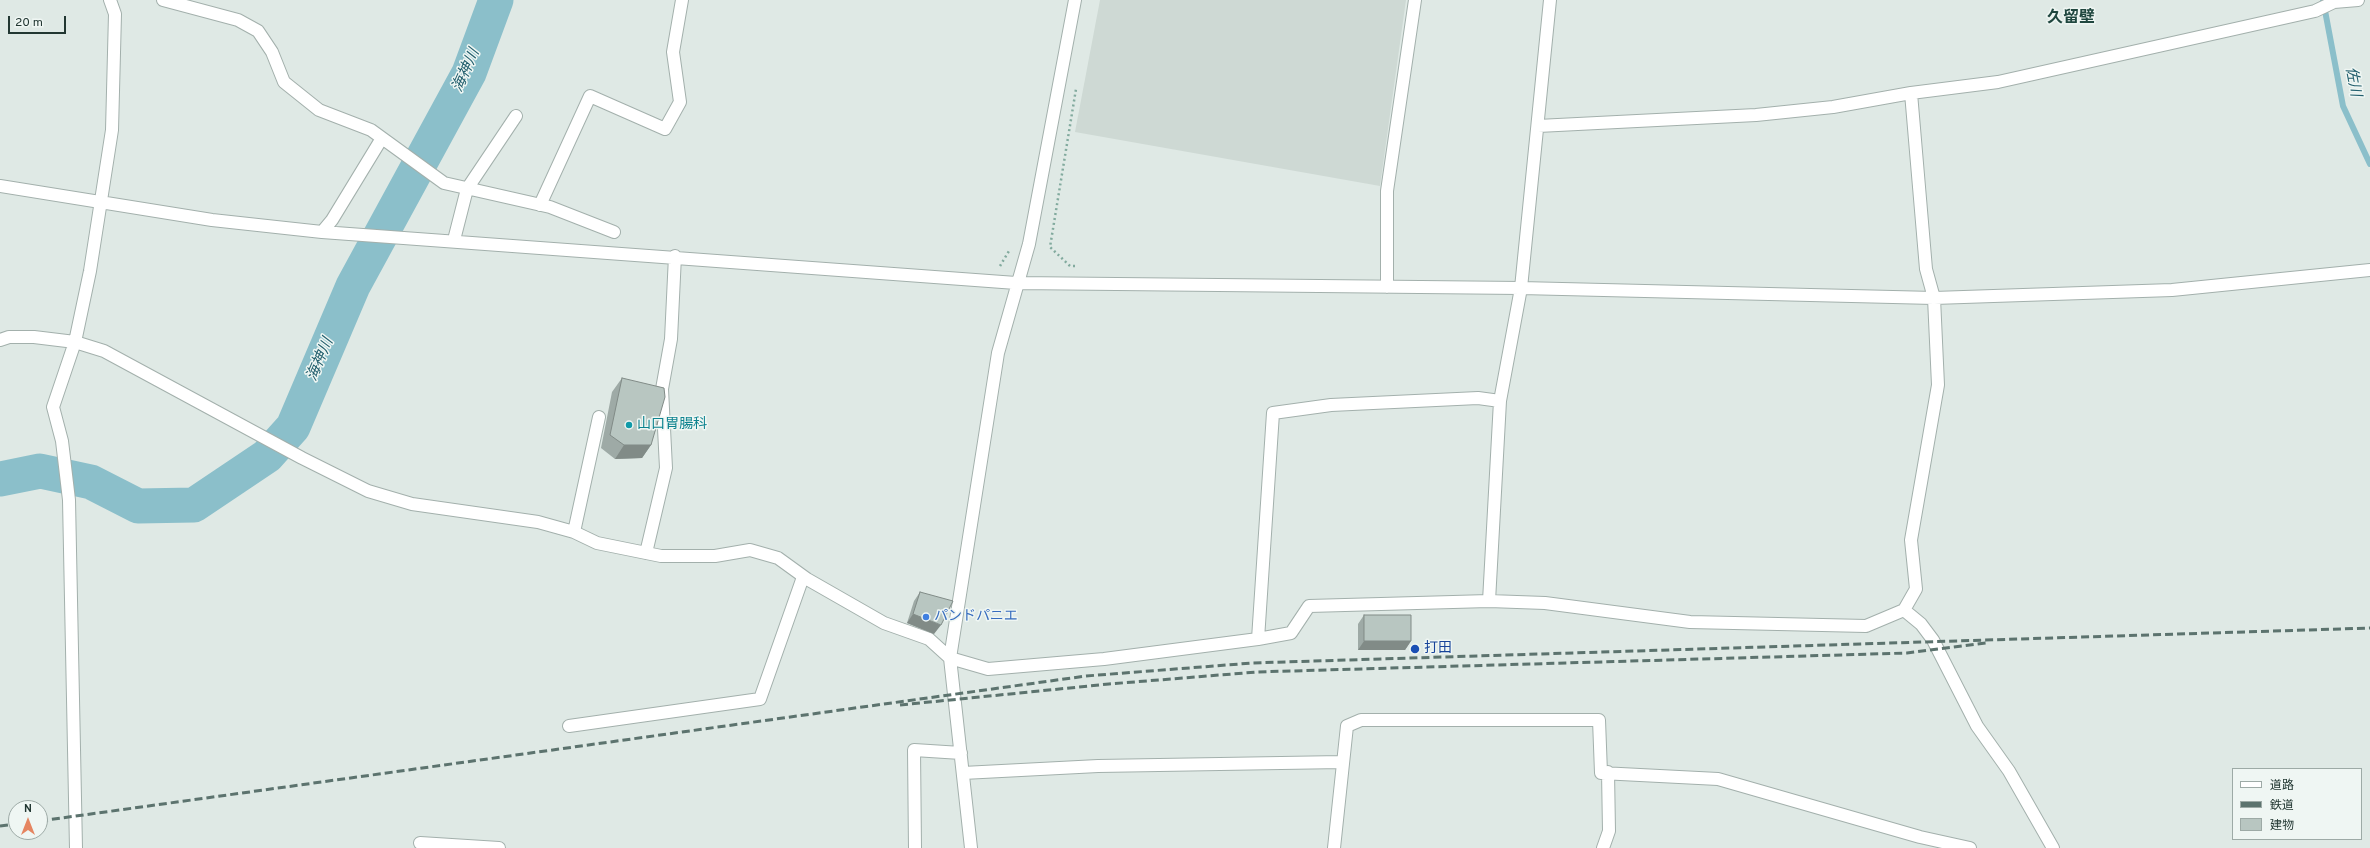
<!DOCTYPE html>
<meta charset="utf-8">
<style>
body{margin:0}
#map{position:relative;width:2370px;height:848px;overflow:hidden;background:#dfe9e5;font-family:Overpass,"Noto Sans JP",sans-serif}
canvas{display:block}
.legend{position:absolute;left:2232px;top:768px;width:130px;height:72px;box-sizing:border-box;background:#eff6f3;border:1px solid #9daaa6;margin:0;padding:5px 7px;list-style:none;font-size:12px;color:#223732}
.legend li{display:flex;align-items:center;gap:8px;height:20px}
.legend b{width:20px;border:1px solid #9daaa6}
.north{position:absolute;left:8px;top:800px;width:40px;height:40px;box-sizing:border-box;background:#eff6f3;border:1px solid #9daaa6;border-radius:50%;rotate:0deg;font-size:11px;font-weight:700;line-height:16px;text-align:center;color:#223732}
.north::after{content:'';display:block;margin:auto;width:14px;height:18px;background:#e58561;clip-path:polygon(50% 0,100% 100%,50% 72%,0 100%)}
.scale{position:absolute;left:8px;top:16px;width:58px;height:18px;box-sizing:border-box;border:2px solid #223732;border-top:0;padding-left:5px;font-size:12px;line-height:14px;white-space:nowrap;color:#223732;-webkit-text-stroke:3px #eff6f3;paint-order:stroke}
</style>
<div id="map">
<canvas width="2370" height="848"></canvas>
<ul class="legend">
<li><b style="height:5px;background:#fff"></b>道路</li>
<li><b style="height:5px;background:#5c736e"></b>鉄道</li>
<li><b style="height:11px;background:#b8c6c1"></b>建物</li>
</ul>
<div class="north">N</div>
<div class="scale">20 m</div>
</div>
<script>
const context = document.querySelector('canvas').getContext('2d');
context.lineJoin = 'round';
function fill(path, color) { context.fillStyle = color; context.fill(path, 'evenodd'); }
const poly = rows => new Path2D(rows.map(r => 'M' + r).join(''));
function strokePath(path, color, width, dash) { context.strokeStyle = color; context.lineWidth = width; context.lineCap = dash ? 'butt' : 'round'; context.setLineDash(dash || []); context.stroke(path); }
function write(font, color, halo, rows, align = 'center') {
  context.font = font + ' Overpass,"Noto Sans JP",sans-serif'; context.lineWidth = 3; context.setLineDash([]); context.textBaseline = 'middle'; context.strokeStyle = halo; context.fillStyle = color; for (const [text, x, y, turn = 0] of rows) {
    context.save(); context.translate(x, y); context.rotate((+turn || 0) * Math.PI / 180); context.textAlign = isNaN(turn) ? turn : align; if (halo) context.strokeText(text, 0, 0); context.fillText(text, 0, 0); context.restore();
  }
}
const built = poly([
 [1100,0,1406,0,1380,186,1075,132]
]);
const stream = poly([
 [2323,0,2343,106,2370,164]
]);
const river = poly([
 [0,479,40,471,91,482,138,506,194,505,267,456,293,427,353,286,469,73,496,0]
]);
const path = poly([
 [1000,266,1009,251],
 [1075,266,1070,266,1050,247,1076,89]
]);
const minor = poly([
 [163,0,238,20,258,31,272,52,284,82,319,110,371,130,382,138],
 [1538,126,1756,115,1833,107,1911,93,1998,82,2315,11,2334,2,2358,0],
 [0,186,212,220,322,232,1016,283,1521,288,1934,298,2172,290,2370,270],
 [540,205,590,96,665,129,680,102,673,52,682,0],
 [322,232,332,220,382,138,444,183,550,207,614,232],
 [454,240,467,189,516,116],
 [1387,287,1387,191,1415,0],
 [0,340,9,337,34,337,75,342,104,351,302,458,368,491,412,504,538,522,574,532,597,543,661,556,715,556,750,550,778,558,807,579,884,623,929,639,950,658,988,669,1104,659,1258,639,1291,633,1309,606,1489,601,1545,603,1690,622,1866,626,1904,610,1916,589,1911,540,1938,385,1934,298,1926,269,1911,93],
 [574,532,599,417],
 [646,553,666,468,662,389,671,339,675,256],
 [1489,601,1500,401,1521,288,1550,0],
 [1904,610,1921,624,1933,640,1977,726,2009,771,2053,848],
 [1258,639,1273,413,1331,405,1478,398,1500,401],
 [569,726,760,699,803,577],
 [963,773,1098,766,1342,762],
 [420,843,499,848],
 [76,848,69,500,62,441,53,407,75,342,90,271,112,130,115,14,110,0],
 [915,848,914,750,961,753],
 [971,848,950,658,998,353,1029,244,1075,0],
 [1334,848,1347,726,1361,720,1599,720,1601,773,1718,779,1920,837,1970,848],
 [1603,848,1609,831,1608,772]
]);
const rail = poly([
 [900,705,1109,684,1257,672,1907,653,1986,643],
 [40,821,1086,676,1252,663,2370,628],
 [0,826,16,824]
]);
const wall = poly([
 [622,378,651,445,642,458,615,459,601,448,612,392],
 [920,592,934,634,907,623,914,601],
 [1364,615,1411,641,1405,650,1358,650,1358,624]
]);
const shadedWall = poly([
 [624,445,651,445,642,458,615,459],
 [913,614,941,625,934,634,907,623],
 [1364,641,1411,641,1405,650,1358,650]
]);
const building = poly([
 [622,378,664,388,665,397,651,445,624,445,610,435,622,378],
 [920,592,953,601,941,625,913,614,920,592],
 [1364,615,1411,615,1411,641,1364,641,1364,615]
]);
const markers = [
 [629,425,4,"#0f9aa8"],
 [926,617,4,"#3f7fe0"],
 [1415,649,5,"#1a4fb4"]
];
const cultureNames = [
 ["山口胃腸科",637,425]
];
const shopNames = [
 ["パンドパニエ",934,617]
];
const transitNames = [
 ["打田",1424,649]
];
const waterNames = [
 ["海神川",467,71,-66],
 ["佐川",2352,82,79],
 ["海神川",321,360,-67]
];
const quarterNames = [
 ["久留壁",2071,19]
];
fill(built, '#ced9d4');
strokePath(stream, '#8bbfca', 6);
strokePath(river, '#8bbfca', 35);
strokePath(minor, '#a3b0ac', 14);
strokePath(path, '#82aa9e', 2.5, [2, 3]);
strokePath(minor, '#fff', 12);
strokePath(rail, '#5c736e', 3, [8, 4]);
fill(wall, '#9eaaa6');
fill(shadedWall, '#818b87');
fill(building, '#b8c6c1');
strokePath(building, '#818b87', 1);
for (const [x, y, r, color] of markers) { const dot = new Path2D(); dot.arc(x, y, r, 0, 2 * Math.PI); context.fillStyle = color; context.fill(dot); strokePath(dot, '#eff6f3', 1.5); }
write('14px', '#0d838f', '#eff6f3', cultureNames, 'left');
write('14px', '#366cbe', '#eff6f3', shopNames, 'left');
write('14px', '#164399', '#eff6f3', transitNames, 'left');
write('italic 15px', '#225f6d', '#eff6f3', waterNames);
write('bold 16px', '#20473f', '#eff6f3', quarterNames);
</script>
